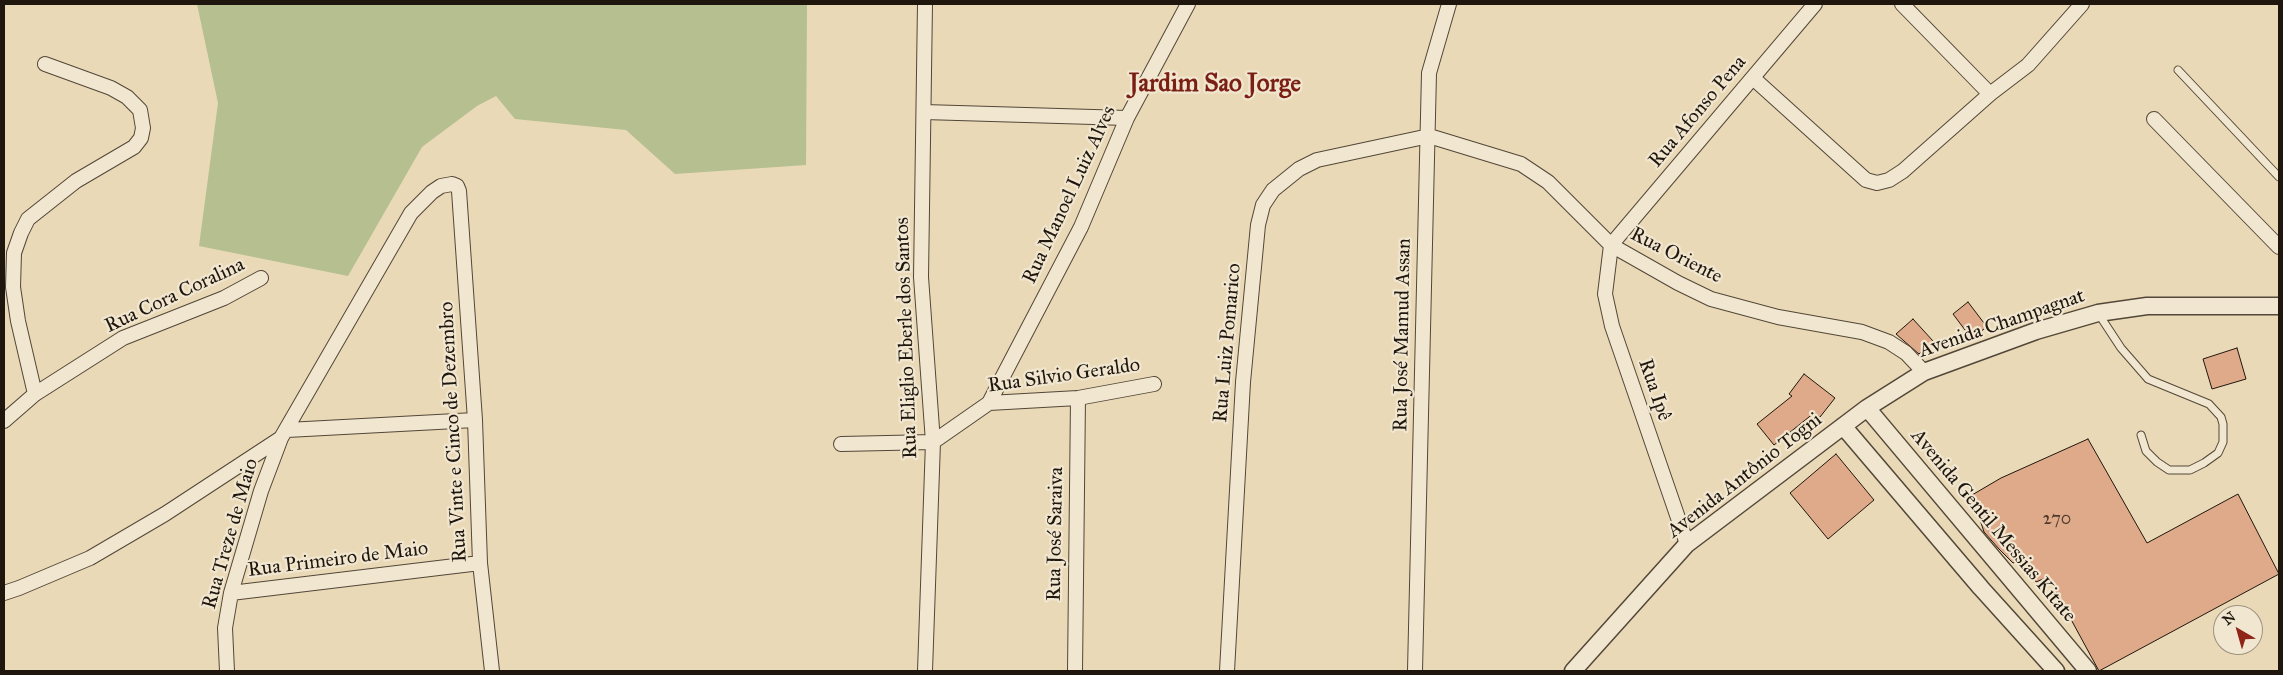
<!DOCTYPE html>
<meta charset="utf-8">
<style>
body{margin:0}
#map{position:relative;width:2283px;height:675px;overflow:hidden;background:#ead9b6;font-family:"IM FELL Great Primer",serif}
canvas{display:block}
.frame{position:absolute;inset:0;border:5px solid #1f160e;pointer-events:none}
.north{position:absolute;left:2213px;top:605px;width:50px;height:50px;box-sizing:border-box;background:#f1e6d0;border:1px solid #9d9382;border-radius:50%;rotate:322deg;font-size:14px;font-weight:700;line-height:20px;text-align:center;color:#1f160e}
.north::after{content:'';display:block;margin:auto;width:18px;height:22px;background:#8f2418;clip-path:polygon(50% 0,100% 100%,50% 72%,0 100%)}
</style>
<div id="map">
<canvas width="2283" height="675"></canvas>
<div class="frame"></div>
<div class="north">N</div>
</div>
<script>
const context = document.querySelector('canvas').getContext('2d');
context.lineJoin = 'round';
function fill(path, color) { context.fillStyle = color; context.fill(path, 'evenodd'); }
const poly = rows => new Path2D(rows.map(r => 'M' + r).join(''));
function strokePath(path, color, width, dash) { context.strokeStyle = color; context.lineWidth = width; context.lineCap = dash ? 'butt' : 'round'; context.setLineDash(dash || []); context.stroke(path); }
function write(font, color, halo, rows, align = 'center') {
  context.font = font + ' "IM FELL Great Primer",serif'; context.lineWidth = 4.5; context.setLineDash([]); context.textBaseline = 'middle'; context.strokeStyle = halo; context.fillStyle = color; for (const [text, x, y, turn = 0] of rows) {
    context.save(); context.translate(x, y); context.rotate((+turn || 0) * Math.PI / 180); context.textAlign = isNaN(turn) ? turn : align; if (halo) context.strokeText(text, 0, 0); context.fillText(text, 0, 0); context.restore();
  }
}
const green = poly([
 [197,4,807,4,806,165,675,174,626,130,515,119,496,96,477,106,422,147,348,276,199,246,218,103]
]);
const building = poly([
 [1968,302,1987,327,1971,338,1953,314,1968,302],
 [1913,319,1933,341,1919,354,1896,334,1913,319],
 [2237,348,2246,379,2212,389,2203,359,2237,348],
 [1804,374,1835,398,1820,417,1814,413,1774,445,1757,424,1792,396,1789,394,1804,374],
 [2088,439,2147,543,2238,494,2279,574,2099,671,2048,577,2036,582,2024,559,2013,563,1999,549,1984,532,1972,495,2001,478,2088,439],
 [1836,454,1874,500,1828,539,1790,493,1836,454]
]);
const service = poly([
 [2178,70,2279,177],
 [2098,313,2121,348,2148,379,2209,404,2221,417,2223,424,2223,442,2218,453,2204,463,2190,470,2169,470,2157,462,2146,451,2141,435]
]);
const minor = poly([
 [925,4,921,277,933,442,925,671],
 [1902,4,1990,94,2028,65,2082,4],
 [1753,78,1866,180,1877,183,1889,180,1903,171,1990,94],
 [924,112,1127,118],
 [2154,119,2279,247],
 [35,394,18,321,13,287,14,253,21,233,28,219,76,181,134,147,141,138,143,128,140,110,127,97,111,88,45,64],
 [989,403,1081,227,1127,118,1188,4],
 [4,421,35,394,123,338,224,298,261,278],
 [287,430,475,420],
 [841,444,933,442,989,403,1078,398,1154,384],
 [1687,544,1612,326,1605,294,1611,245,1815,4],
 [4,593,19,588,90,558,165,514,281,438],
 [231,593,480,563],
 [227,671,225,628,231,593,261,491,281,438,411,213,432,192,441,186,452,184,457,186,459,191,475,420,480,563,492,671],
 [1075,671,1078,398],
 [1227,671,1243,382,1258,225,1263,205,1273,190,1299,169,1317,160,1429,136,1521,164,1548,182,1611,245,1678,283,1711,299,1778,317,1862,332,1889,342,1906,353,1924,372],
 [1415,671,1429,73,1449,4]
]);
const tertiary = poly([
 [1867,408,2088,671],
 [1843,426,1981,588,2056,671],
 [1573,671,1687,544,1867,408,1924,372,2036,331,2098,313,2147,306,2279,306]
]);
const numberNames = [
 ["270",2057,520]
];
const streetNames = [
 ["Rua Afonso Pena",1698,112,-50],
 ["Rua Manoel Luiz Alves",1070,195,-65],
 ["Rua Oriente",1676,256,27],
 ["Rua Cora Coralina",175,296,-25],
 ["Avenida Champagnat",2002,324,-19],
 ["Rua José Mamud Assan",1403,335,-89],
 ["Rua Eliglio Eberle dos Santos",907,338,-92],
 ["Rua Luiz Pomarico",1228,343,-85],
 ["Rua Silvio Geraldo",1064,376,-8],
 ["Rua Ipê",1654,390,71],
 ["Rua Vinte e Cinco de Dezembro",454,432,-93],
 ["Avenida Antônio Togni",1745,476,-38],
 ["Avenida Gentil Messias Kitate",1993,526,50],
 ["Rua Treze de Maio",231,534,-74],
 ["Rua José Saraiva",1056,534,-89],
 ["Rua Primeiro de Maio",338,560,-7]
];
const districtNames = [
 ["Jardim Sao Jorge",1215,85]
];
fill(green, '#b5bf8f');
fill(building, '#dfaa8a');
strokePath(building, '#1f160e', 1);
strokePath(service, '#524738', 9);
strokePath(minor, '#524738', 16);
strokePath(tertiary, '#524738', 19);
strokePath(service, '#f1e6d0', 7);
strokePath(minor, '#f1e6d0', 14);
strokePath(tertiary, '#f1e6d0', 16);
write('18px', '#4f3b2d', null, numberNames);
write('20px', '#1f160e', '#f1e6d0', streetNames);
write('bold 25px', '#7a1f14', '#f1e6d0', districtNames);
</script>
